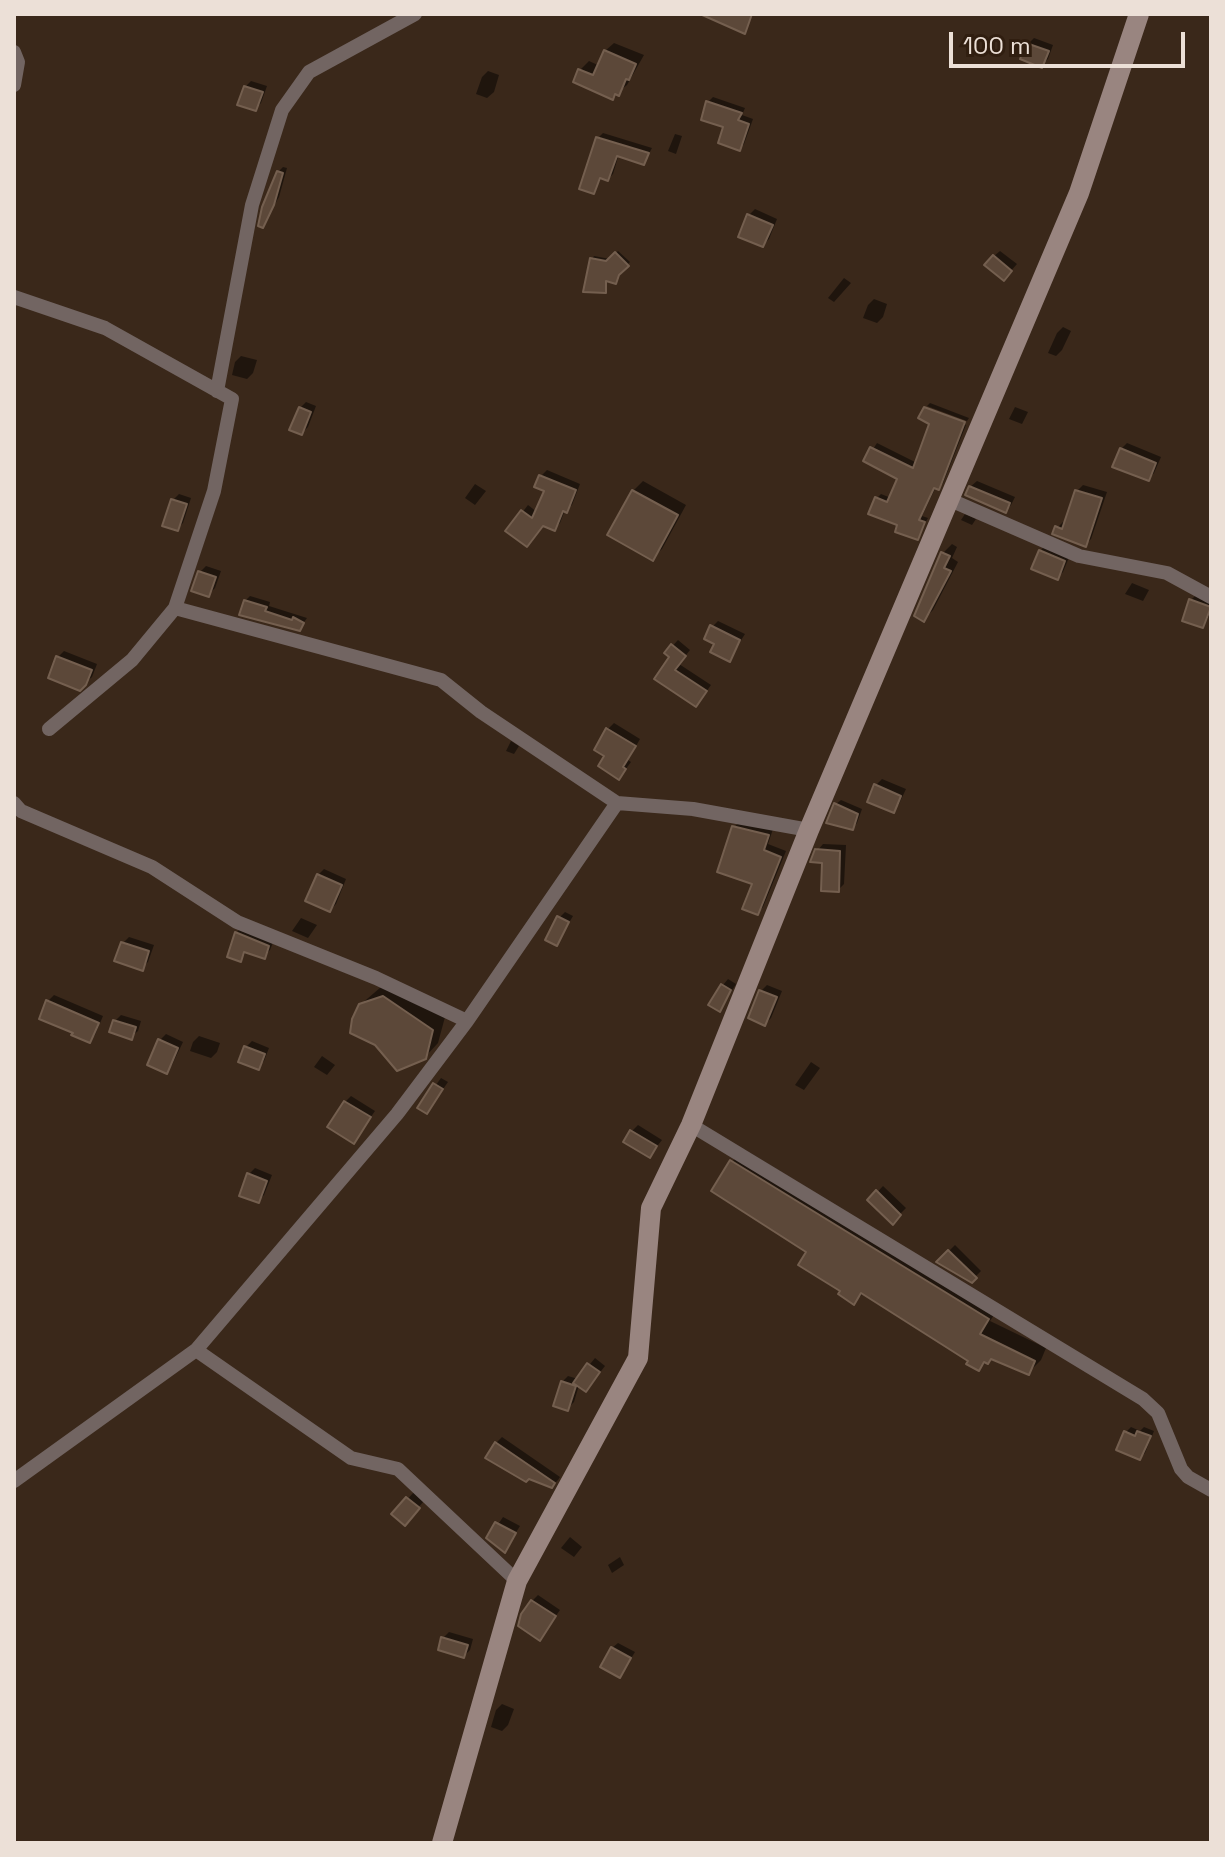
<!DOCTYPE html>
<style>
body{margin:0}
#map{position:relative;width:1225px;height:1857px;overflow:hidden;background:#3a281a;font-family:"Space Grotesk",sans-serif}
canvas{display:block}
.frame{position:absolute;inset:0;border:16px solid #ece0d7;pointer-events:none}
.scale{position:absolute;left:949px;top:32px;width:236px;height:36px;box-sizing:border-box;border:4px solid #ece0d7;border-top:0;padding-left:10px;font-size:24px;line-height:28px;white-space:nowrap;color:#ece0d7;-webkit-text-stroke:6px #301e10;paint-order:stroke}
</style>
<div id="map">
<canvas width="1225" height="1857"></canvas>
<div class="frame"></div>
<div class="scale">100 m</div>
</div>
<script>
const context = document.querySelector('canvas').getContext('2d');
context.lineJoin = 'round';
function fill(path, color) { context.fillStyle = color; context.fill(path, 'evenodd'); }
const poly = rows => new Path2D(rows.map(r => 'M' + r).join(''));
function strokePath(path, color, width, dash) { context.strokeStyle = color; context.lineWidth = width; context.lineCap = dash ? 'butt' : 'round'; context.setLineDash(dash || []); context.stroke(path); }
const shadow = poly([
 [1034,38,1053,45,1048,59,1042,65,1028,44],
 [614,43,644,55,627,85,612,97,580,70,589,61,600,66,605,51],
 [488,71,499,75,494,92,487,98,476,94,482,77],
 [251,81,267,86,261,103,255,109,245,87],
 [713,97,745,108,742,115,753,119,744,144,740,149,708,102],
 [603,133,652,148,644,163,619,154,613,174,608,179,602,177,594,192,598,138],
 [675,134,682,136,676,154,668,151],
 [283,167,287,168,279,197,263,225,278,172],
 [755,209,777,219,769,239,763,245,749,215],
 [618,251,630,262,621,271,616,282,608,279,605,291,592,259,594,256,610,259],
 [1000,251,1017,264,1009,273,994,256],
 [844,278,851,283,834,302,828,298],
 [874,299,887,304,883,317,877,323,863,318,868,305],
 [1063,327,1071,331,1062,350,1056,356,1048,353,1057,333],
 [241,356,257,360,253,373,247,379,232,375,235,362],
 [306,402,316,406,308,427,302,433,300,408],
 [930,403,969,418,967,421,927,406],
 [1015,407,1028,412,1022,424,1009,419],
 [925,409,966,425,943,483,939,488,936,487,922,516,928,518,917,537,899,524,876,499,881,494,891,498,900,478,866,460,877,443,917,463,931,423],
 [1127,443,1161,457,1154,473,1148,479,1121,449],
 [547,470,580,484,572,505,565,510,560,523,554,529,543,524,508,531,528,505,537,512,546,490,541,476],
 [643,481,686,505,662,549,652,558,633,491],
 [977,481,1015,497,1011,505,1005,511,970,487],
 [475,484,486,491,475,505,465,498],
 [1083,485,1107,492,1091,539,1085,545,1057,528,1063,522,1066,523,1077,491],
 [179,494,191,498,183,523,177,529,173,500],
 [965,514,976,519,972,525,961,520],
 [952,544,957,547,952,558,958,562,933,610,924,619,943,553],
 [1046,545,1070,555,1063,572,1057,578,1040,551],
 [206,566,221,571,215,588,209,594,200,572],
 [1132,583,1149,590,1143,601,1125,594],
 [1197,594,1211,599,1211,613,1203,626,1184,619,1191,600],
 [250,596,270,602,269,606,307,618,299,629,245,601],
 [718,621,745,634,729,659,716,643,712,627],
 [678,640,690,650,679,664,711,685,701,699,657,679,671,657,666,653],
 [64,651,97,664,92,677,79,688,50,677,58,657],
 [614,723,640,739,628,760,631,762,619,778,607,755,608,729],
 [511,741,519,746,514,754,506,751],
 [882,779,906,789,899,804,893,810,876,785],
 [841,800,862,809,857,823,853,828,836,804],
 [740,822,773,829,768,844,786,851,763,907,757,913,755,882,734,827],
 [823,844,846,845,844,884,838,890,817,851],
 [324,869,346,879,336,904,330,910,318,875],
 [565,912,573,916,557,943,559,918],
 [301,918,317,925,308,938,292,931],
 [242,927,274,940,270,950,264,956,247,951,240,960,236,933],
 [129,937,154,945,148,962,142,968,123,943],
 [728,979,736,984,720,1010,723,985],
 [767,985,782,991,771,1018,765,1024,761,991],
 [381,987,445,1017,438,1043,425,1057,360,1005],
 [54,995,103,1016,95,1035,89,1041,48,1001],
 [121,1015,141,1021,138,1031,131,1037,115,1021],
 [166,1034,183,1042,172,1065,166,1071,160,1040],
 [199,1036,220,1043,217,1052,211,1058,190,1051,193,1042],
 [252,1041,269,1048,264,1061,258,1067,246,1047],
 [322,1056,335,1065,327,1075,314,1067],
 [811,1062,820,1068,804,1090,795,1085],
 [441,1078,448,1082,427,1112,420,1107],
 [351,1096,375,1111,354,1141,345,1102],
 [638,1125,662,1140,650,1155,632,1131],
 [744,1149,1000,1306,990,1321,1046,1348,1041,1360,1029,1372,992,1357,979,1369,970,1361,864,1293,854,1302,732,1162],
 [255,1168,272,1175,264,1195,258,1201,249,1174],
 [883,1186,906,1208,892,1222,870,1200],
 [955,1245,981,1271,971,1281,939,1261],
 [595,1358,605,1366,586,1390,579,1385,574,1402,568,1408,562,1382,568,1376,578,1379],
 [1131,1427,1140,1431,1144,1427,1154,1431,1145,1453,1140,1458,1126,1432],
 [502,1437,560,1477,558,1480,552,1486,496,1443],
 [414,1492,424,1501,410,1517,394,1514],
 [503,1517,520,1526,505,1550,489,1538],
 [570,1537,582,1547,574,1557,561,1548],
 [620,1557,624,1565,612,1573,608,1565],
 [538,1595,560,1610,540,1638,532,1601],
 [449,1632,473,1639,470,1650,464,1656,443,1638],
 [618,1643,635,1652,620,1676,612,1648],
 [502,1704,514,1709,508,1725,502,1731,491,1727,496,1710]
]);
const building = poly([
 [700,14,752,14,745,34,700,14],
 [1026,43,1049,51,1042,68,1020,59,1026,43],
 [604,50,636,64,629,80,626,79,619,96,615,94,613,100,573,82,578,69,593,75,604,50],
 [244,86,263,92,256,111,237,105,244,86],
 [706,101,742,113,738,120,749,124,740,151,718,143,723,127,701,120,706,101],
 [596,137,649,153,644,165,617,156,608,181,600,178,594,194,579,189,596,137],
 [277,171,283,173,274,205,263,228,258,226,262,207,277,171],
 [747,214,773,225,763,247,738,237,747,214],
 [615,252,629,266,619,275,616,284,606,281,606,293,583,292,590,258,606,261,615,252],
 [993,255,1012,271,1004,281,984,265,993,255],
 [299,407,311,412,302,435,289,430,299,407],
 [924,407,965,422,939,490,934,488,919,520,925,522,918,540,895,532,897,525,868,514,875,497,887,502,897,479,863,461,870,447,913,468,929,424,918,418,924,407],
 [1120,448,1156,463,1149,481,1112,467,1120,448],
 [539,475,576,490,567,513,563,511,555,531,543,526,527,547,505,531,521,510,532,518,544,491,534,487,539,475],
 [969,486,1010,503,1006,513,965,495,969,486],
 [632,490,678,515,653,561,607,535,632,490],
 [1075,490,1102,498,1086,547,1052,534,1055,526,1062,529,1075,490],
 [171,499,187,504,178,531,162,526,171,499],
 [1039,550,1065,561,1058,580,1031,569,1039,550],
 [941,552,950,556,944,568,951,571,924,622,914,616,941,552],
 [198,571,216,577,209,597,191,591,198,571],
 [1189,599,1211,607,1203,628,1182,621,1189,599],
 [244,600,267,607,265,611,292,620,293,617,304,623,300,631,239,615,244,600],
 [710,625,740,640,730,662,710,652,714,644,704,639,710,625],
 [671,644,686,656,675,670,707,691,696,707,654,679,669,657,664,653,671,644],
 [56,656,92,670,86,685,80,691,48,678,56,656],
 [606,728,636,746,623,767,626,769,619,780,598,766,604,756,594,750,606,728],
 [874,784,901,796,894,813,867,802,874,784],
 [834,803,858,814,853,830,826,823,834,803],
 [732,826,769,835,764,850,781,857,758,915,742,909,752,884,717,872,732,826],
 [815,849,840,851,839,892,821,891,822,863,810,862,815,849],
 [317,874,342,885,330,912,305,901,317,874],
 [557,916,569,922,557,946,545,940,557,916],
 [235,932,269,946,265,959,244,952,241,962,227,957,235,932],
 [121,942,149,951,143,971,114,961,121,942],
 [721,984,731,990,720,1012,708,1005,721,984],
 [759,990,777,997,765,1026,748,1018,759,990],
 [383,996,433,1030,426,1059,397,1071,375,1045,350,1033,352,1019,359,1004,383,996],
 [46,1000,99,1023,90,1043,71,1035,73,1033,39,1019,46,1000],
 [113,1020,136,1027,132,1040,109,1032,113,1020],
 [158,1039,178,1048,167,1074,147,1065,158,1039],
 [244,1046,265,1054,259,1070,238,1062,244,1046],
 [433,1083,443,1089,427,1114,417,1108,433,1083],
 [344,1101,371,1117,354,1144,327,1127,344,1101],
 [630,1130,657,1146,650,1158,623,1142,630,1130],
 [730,1160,989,1319,980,1334,1035,1361,1029,1375,991,1359,988,1364,984,1362,979,1371,966,1364,968,1361,861,1293,854,1305,838,1294,840,1291,798,1265,806,1252,711,1191,730,1160],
 [247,1173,267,1181,259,1203,239,1196,247,1173],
 [876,1190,901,1215,893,1225,867,1200,876,1190],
 [948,1250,977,1278,972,1283,936,1262,948,1250],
 [587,1363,600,1372,586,1392,573,1383,587,1363],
 [561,1381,576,1386,568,1411,553,1406,561,1381],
 [1124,1431,1135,1436,1137,1431,1151,1436,1140,1460,1116,1450,1124,1431],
 [495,1442,555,1483,552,1488,529,1479,526,1482,485,1458,495,1442],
 [406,1497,420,1508,405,1526,391,1514,406,1497],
 [495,1522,516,1533,505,1553,486,1538,495,1522],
 [531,1600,556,1616,540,1641,518,1626,521,1614,531,1600],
 [441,1637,468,1645,464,1658,438,1650,441,1637],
 [611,1647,631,1658,620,1678,600,1667,611,1647]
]);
const street = poly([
 [14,52,18,62,14,85],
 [14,297,105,328,232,399,214,491,175,608,441,680,481,712,617,803,467,1021,376,978,237,922,152,867,21,811,14,803],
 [217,391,252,205,282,110,309,72,415,14],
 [948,499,1079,556,1167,573,1211,597],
 [49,729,132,660,175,608],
 [617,803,693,809,809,830],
 [691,1125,1143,1399,1158,1413,1181,1469,1188,1477,1211,1490],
 [196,1350,351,1458,398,1469,517,1581],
 [14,1481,196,1350,397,1114,467,1021]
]);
const secondary = poly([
 [442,1843,517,1581,638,1358,651,1208,691,1125,809,830,1079,193,1139,14]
]);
fill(shadow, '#0007');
fill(building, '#5c4839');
strokePath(building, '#745f4f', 2);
strokePath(street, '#726562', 14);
strokePath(secondary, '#998580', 20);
</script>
